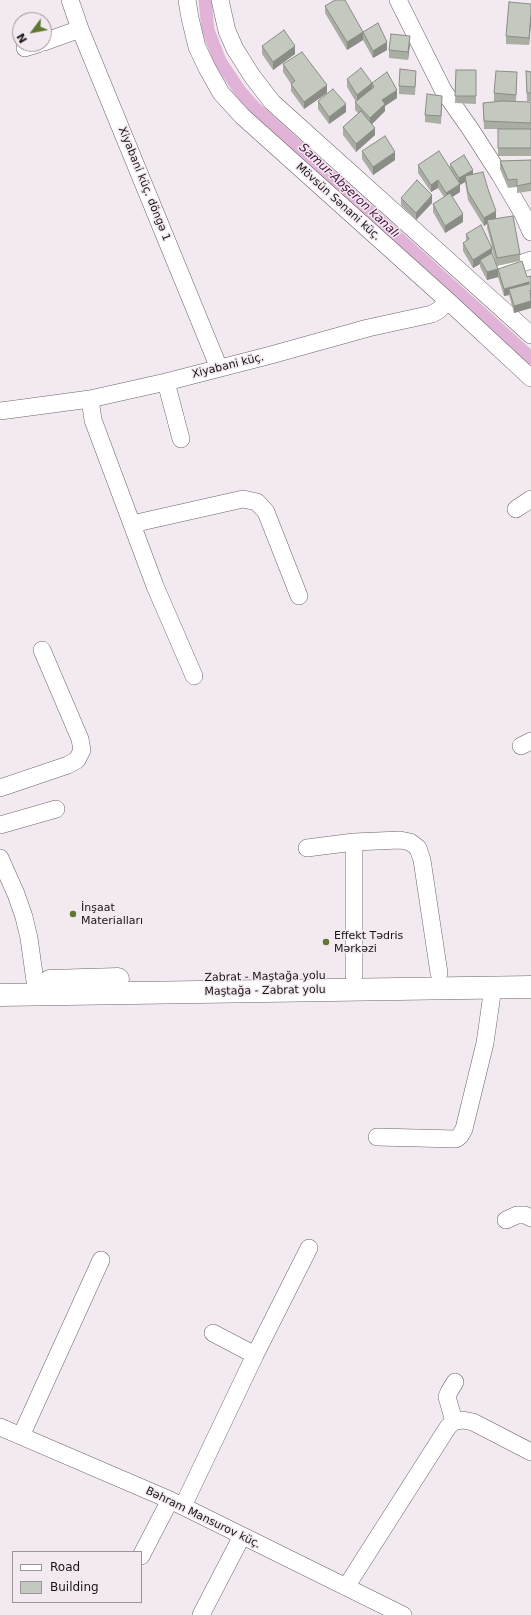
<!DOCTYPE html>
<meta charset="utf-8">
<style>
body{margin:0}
#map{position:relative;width:531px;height:1615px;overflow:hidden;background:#f3eaf1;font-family:"DejaVu Sans",sans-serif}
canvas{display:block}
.legend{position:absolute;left:12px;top:1551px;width:130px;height:52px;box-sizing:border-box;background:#f3eaf1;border:1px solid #9b9499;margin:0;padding:5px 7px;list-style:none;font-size:12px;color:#171316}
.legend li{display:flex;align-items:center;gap:8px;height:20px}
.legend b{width:20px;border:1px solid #9b9499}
.north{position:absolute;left:12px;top:12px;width:40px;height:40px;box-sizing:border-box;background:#f3eaf1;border:1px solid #9b9499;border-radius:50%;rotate:238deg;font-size:11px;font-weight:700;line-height:16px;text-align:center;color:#171316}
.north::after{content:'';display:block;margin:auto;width:14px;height:18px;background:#5c792e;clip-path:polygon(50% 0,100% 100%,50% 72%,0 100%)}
</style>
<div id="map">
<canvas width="531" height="1615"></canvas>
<ul class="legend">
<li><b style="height:5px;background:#fff"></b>Road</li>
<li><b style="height:11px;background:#c4c9bf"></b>Building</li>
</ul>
<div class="north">N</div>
</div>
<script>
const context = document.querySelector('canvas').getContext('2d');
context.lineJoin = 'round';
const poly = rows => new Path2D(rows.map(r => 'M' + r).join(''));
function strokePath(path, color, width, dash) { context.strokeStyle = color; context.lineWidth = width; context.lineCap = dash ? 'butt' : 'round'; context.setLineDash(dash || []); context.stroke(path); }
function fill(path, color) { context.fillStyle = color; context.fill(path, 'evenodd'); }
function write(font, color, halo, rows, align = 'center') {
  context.font = font + ' "DejaVu Sans",sans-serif'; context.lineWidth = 3; context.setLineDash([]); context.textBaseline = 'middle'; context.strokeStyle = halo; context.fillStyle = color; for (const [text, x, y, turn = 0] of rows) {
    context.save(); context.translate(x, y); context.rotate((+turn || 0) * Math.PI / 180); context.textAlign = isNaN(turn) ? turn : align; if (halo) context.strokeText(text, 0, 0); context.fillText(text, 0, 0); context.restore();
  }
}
const canal = poly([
 [205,0,208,30,220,61,240,91,254,107,531,358]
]);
const minor = poly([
 [70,0,80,29,219,368],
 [187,0,190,18,197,47,207,68,221,93,242,116,448,301,531,378],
 [220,0,227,31,235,49,252,76,272,102,531,335],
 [398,0,443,90,471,130,500,175,523,214,531,232],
 [44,42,80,29],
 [25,48,38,44],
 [503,270,531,260],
 [166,382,181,439],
 [90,399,93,420,155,586,194,676],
 [0,411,90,399,166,382,271,355,368,328,432,314,439,310,448,301],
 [516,509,531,499],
 [132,524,243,499,257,502,266,512,299,596],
 [521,746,531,741],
 [0,788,68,765,77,760,82,750,80,739,42,650],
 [0,825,56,809],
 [354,842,354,975],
 [307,848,354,842,400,840,410,842,418,848,422,860,439,973],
 [0,858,16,894,24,917,29,938,35,981],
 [377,1137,456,1139,460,1136,464,1129,485,1043,493,987],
 [506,1220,517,1215,525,1215,531,1218],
 [213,1333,255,1355],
 [454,1421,447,1397,449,1392,455,1382],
 [0,1427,170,1500,403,1615],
 [21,1436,101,1260],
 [183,1506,255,1355,309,1248],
 [141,1556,170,1500],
 [346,1587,448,1427,454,1421,463,1420,473,1422,531,1452],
 [201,1615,242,1536]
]);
const major = poly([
 [50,981,118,979],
 [0,995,531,987]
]);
const wall = poly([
 [531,4,531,22,529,45,506,44,506,36],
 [325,6,363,32,387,50,373,58,363,40,347,50,325,13],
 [410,44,408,60,389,58,389,50],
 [262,46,295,54,273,70,262,54],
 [283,64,327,93,304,109,291,91,291,84,283,72],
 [456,70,476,70,476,104,455,103],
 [526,71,531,72,531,101,527,101],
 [416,78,415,95,399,94,399,86],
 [347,79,372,83,397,98,385,106,385,111,372,124,375,135,356,152,343,135,343,127,358,113,355,110,355,102,356,102,347,87],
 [517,80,516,102,531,102,531,156,498,156,498,129,484,129,483,103,500,101,494,101,494,93],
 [318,101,346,112,329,124,318,109],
 [442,104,441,124,425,122,425,115],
 [362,151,395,160,373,175,362,159],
 [531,160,531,191,517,193,517,187,508,188,500,169,500,161],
 [450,164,473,174,488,189,496,219,520,254,520,261,497,266,498,269,527,277,531,276,531,308,514,313,509,295,504,296,498,277,487,280,480,267,480,264,473,268,463,251,463,243,466,241,466,234,492,246,487,228,487,224,484,226,468,200,465,182,460,185,460,192,452,197,463,222,445,233,433,212,433,204,444,197,438,188,431,192,418,173,418,165,450,167],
 [492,249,497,266,492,255],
 [401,198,432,203,416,220,401,205]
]);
const shadedWall = poly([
 [531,14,531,22,529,45,529,38],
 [363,32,363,40,347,50,347,42],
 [410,36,410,44,408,60,408,52],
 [387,42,387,50,373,58,373,51],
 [295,46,295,54,273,70,273,62],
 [372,83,372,91,357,103,357,95],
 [327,85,327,93,304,109,304,102],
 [397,90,397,98,385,106,385,111,370,126,370,118,382,100],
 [346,104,346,112,329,124,329,117],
 [375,128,375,135,356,152,356,144],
 [395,152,395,160,373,175,373,167],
 [473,170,473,177,465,176,465,182,460,185,460,192,446,201,446,193,459,185,459,178],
 [438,180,438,188,431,192,431,185],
 [432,195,432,203,416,220,416,213],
 [496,211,496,219,487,220,487,224,484,226,484,218],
 [463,214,463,222,445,233,445,226],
 [492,248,492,255,480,260,480,264,473,268,473,260],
 [498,269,498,277,487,280,487,272],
 [529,282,529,289,509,289,509,295,504,296,504,289],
 [531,301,531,308,514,313,514,306]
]);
const building = poly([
 [335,0,345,0,363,32,347,42,325,6,335,0],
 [509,2,531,4,531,14,529,38,506,36,509,2],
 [378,23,387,42,373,51,363,32,378,23],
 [284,30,295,46,273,62,262,46,284,30],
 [391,34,410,36,408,52,389,50,391,34],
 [302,52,327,85,304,102,291,84,295,81,283,64,302,52],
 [361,68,372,83,357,95,347,79,361,68],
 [400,69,416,71,415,87,399,86,400,69],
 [456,70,476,70,476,96,455,96,456,70],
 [496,71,517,72,516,95,494,93,496,71],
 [526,71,531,72,531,93,527,93,526,71],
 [387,72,397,90,382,100,385,104,370,118,355,102,374,87,372,83,387,72],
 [333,89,346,104,329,117,318,101,333,89],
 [427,94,442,96,441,116,425,115,427,94],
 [502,101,531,102,531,123,484,121,483,103,502,101],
 [361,111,375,128,356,144,343,127,361,111],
 [498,129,531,129,531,148,498,148,498,129],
 [385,136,395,152,373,167,362,151,385,136],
 [439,151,460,184,446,193,438,180,431,185,418,165,439,151],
 [464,155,473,170,459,178,450,164,464,155],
 [531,160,531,183,517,186,517,179,508,180,500,161,531,160],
 [483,172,488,189,496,211,484,218,468,192,465,176,483,172],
 [417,180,432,195,416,213,401,198,417,180],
 [450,193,463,214,445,226,433,204,450,193],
 [513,216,520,254,497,258,487,220,513,216],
 [481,225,492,248,473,260,463,243,469,239,466,234,481,225],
 [492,253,498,269,522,261,527,277,531,276,531,291,530,290,531,301,514,306,509,289,529,284,529,282,504,289,498,269,487,272,480,260,492,253]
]);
const markers = [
 [73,914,4,"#5c792e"],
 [326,942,4,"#5c792e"]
];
const streetNames = [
 ["Xiyabani küç. döngə 1",144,184,68],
 ["Mövsün Sənani küç.",338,202,42],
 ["Xiyabani küç.",228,366,-14],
 ["Zabrat - Maştağa yolu",265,977,-1],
 ["Maştağa - Zabrat yolu",265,991,-1],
 ["Bəhram Mansurov küç.",203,1518,26]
];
const poiNames = [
 ["İnşaat",81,908],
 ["Materialları",81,921],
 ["Effekt Tədris",334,936],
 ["Mərkəzi",334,949]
];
const waterNames = [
 ["Samur-Abşeron kanalı",349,191,43]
];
strokePath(canal, '#e1b4d7', 13);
strokePath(minor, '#6b6369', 18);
strokePath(major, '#6b6369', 23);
strokePath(minor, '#fff', 17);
strokePath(major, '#fff', 22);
fill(wall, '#a9ada4');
fill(shadedWall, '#898d86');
fill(building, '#c4c9bf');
strokePath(building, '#898d86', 1);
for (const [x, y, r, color] of markers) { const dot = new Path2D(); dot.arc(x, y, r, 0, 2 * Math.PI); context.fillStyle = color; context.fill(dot); strokePath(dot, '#f3eaf1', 1.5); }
write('11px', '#171316', '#f3eaf1', streetNames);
write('11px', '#171316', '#f3eaf1', poiNames, 'left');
write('italic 12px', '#481440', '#f3eaf1', waterNames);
</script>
